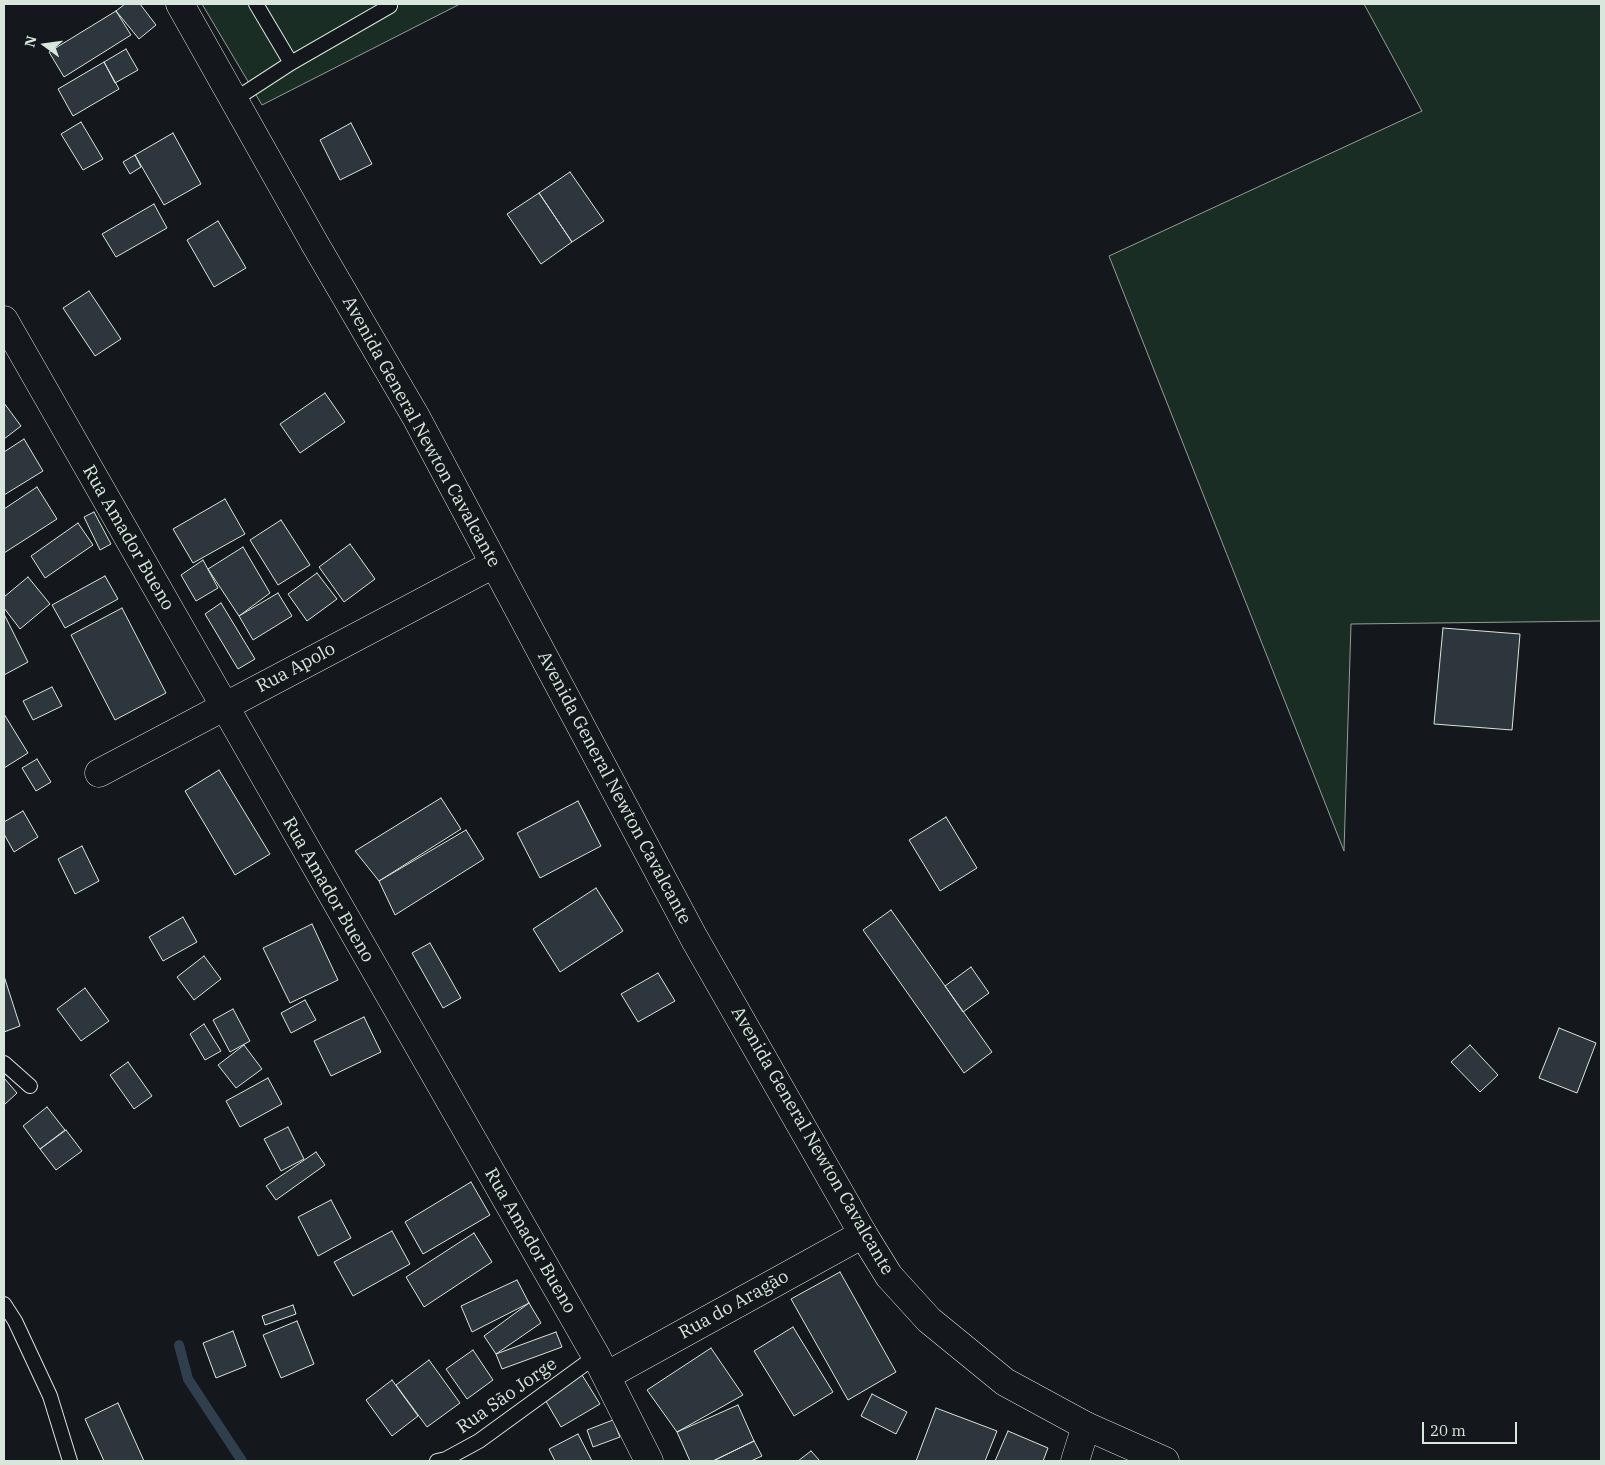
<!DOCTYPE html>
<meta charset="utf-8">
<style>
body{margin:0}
#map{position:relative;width:1605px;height:1465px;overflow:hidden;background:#14181c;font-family:"IBM Plex Serif",serif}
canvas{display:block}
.frame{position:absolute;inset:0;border:5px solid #d8e6dc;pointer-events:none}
.north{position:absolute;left:20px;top:20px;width:50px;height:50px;-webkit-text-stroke:4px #14181c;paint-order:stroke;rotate:284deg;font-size:14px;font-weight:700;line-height:20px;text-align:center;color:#d8e6dc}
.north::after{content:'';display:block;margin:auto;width:18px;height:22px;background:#d8e6dc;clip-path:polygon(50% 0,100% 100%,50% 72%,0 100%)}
.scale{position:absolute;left:1422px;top:1422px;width:95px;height:22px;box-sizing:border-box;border:2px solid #d8e6dc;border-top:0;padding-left:6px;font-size:15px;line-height:18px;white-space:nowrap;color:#d8e6dc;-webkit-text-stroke:4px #14181c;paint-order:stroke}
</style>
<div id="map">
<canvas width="1605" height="1465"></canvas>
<div class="frame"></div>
<div class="north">N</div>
<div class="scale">20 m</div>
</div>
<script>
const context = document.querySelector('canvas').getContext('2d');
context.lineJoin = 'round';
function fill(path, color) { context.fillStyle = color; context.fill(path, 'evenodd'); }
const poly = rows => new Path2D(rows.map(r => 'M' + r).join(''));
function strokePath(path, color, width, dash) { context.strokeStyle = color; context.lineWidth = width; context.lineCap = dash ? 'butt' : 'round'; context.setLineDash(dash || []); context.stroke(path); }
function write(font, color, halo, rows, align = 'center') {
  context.font = font + ' "IBM Plex Serif",serif'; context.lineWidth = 4; context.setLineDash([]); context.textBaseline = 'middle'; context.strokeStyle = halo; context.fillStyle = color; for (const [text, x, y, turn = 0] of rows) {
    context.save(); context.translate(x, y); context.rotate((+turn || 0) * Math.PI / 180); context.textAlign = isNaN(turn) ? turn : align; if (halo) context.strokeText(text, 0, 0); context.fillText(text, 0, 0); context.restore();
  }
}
const green = poly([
 [202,4,460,4,262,105,202,4],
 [1364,4,1601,4,1601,621,1351,624,1344,851,1109,256,1422,111,1364,4]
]);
const stream = poly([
 [179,1345,188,1379,242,1461]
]);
const building = poly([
 [125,4,140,4,156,25,139,39,116,11,125,4],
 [116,11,131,35,64,77,49,52,116,11],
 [126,49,138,70,115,83,104,62,126,49],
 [104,62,119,89,73,116,58,89,104,62],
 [81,122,103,159,83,170,61,134,81,122],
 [351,123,372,164,340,180,320,140,351,123],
 [173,133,201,184,164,205,135,155,173,133],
 [135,155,141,167,130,174,123,162,135,155],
 [570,172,604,221,572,242,539,193,570,172],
 [539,193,572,242,541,264,507,214,539,193],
 [154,204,167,228,116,257,102,234,154,204],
 [218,221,246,268,214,287,187,240,218,221],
 [89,291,121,339,95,356,63,308,89,291],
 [325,393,345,422,300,453,280,424,325,393],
 [4,403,21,426,4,439,4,403],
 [24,439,43,471,4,495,4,452,24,439],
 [37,487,57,519,4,553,4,509,37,487],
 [225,499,245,534,193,563,173,529,225,499],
 [94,512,111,544,100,550,84,517,94,512],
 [281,520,310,565,278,585,250,540,281,520],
 [78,523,93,545,45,578,31,556,78,523],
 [350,544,375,579,344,602,319,567,350,544],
 [243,547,270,593,239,616,208,569,243,547],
 [203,560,218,588,196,601,181,575,203,560],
 [317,573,337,599,307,621,288,594,317,573],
 [105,576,118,599,65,628,52,605,105,576],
 [28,577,50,604,20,629,4,608,4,597,28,577],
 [278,593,292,616,253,640,239,616,278,593],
 [221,603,255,659,238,669,205,614,221,603],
 [122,608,166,693,115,720,71,635,122,608],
 [4,614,28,662,4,675,4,614],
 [1443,628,1520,634,1512,730,1434,724,1443,628],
 [52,687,62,706,33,720,23,701,52,687],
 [4,714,28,753,4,768,4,714],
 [37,759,51,782,36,791,22,768,37,759],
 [219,770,270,854,235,875,185,791,219,770],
 [441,798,461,829,379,881,355,851,441,798],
 [578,801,601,846,540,878,517,833,578,801],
 [23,811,38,837,14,852,4,834,4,822,23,811],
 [946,817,977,868,940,891,909,840,946,817],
 [466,830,484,859,395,915,379,881,466,830],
 [82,846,99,881,75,894,58,859,82,846],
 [596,888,623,931,560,972,533,929,596,888],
 [891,910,992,1052,964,1073,863,930,891,910],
 [183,917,197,942,163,961,149,937,183,917],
 [312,924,338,980,290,1003,263,948,312,924],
 [430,943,461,998,443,1008,412,953,430,943],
 [204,956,221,979,194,1000,177,977,204,956],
 [971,967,989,993,963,1012,945,986,971,967],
 [658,973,675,1001,638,1022,621,994,658,973],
 [4,976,20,1026,4,1032,4,976],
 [85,988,109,1021,81,1041,57,1009,85,988],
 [305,1000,316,1020,291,1033,281,1013,305,1000],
 [233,1009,250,1041,230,1052,213,1020,233,1009],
 [364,1017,381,1052,331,1076,314,1041,364,1017],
 [204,1024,221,1051,205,1060,190,1034,204,1024],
 [1559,1028,1596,1043,1577,1093,1539,1078,1559,1028],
 [244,1045,262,1069,236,1088,218,1065,244,1045],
 [1470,1045,1498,1075,1480,1092,1451,1062,1470,1045],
 [128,1062,152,1096,134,1109,110,1075,128,1062],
 [4,1078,17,1093,4,1105,4,1078],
 [268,1078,282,1104,240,1127,226,1101,268,1078],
 [47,1107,65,1130,40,1149,23,1126,47,1107],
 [288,1127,304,1159,281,1171,264,1139,288,1127],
 [66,1130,82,1151,56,1170,40,1149,66,1130],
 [316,1152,325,1165,276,1200,266,1186,316,1152],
 [471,1182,490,1215,423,1254,405,1222,471,1182],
 [331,1200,351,1238,318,1256,298,1217,331,1200],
 [392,1231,410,1264,353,1296,334,1262,392,1231],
 [474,1233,492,1262,424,1307,406,1277,474,1233],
 [840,1272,896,1372,848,1400,791,1299,840,1272],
 [517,1280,529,1303,472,1332,461,1306,517,1280],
 [529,1303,541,1323,496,1354,484,1336,529,1303],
 [293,1305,296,1314,265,1325,262,1316,293,1305],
 [297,1321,314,1364,281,1378,263,1335,297,1321],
 [793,1327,833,1392,794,1416,754,1351,793,1327],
 [233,1331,246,1366,216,1378,203,1343,233,1331],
 [556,1332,562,1347,502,1369,496,1354,556,1332],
 [711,1348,743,1395,677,1432,647,1390,711,1348],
 [473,1350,493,1380,467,1399,446,1369,473,1350],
 [429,1360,460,1403,427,1427,396,1385,429,1360],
 [582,1375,600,1404,561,1427,544,1398,582,1375],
 [392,1380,418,1416,392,1436,366,1400,392,1380],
 [872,1394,907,1412,896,1434,861,1416,872,1394],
 [118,1403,144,1461,104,1461,85,1419,118,1403],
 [738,1405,754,1441,713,1461,690,1461,677,1432,738,1405],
 [936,1408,997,1431,985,1461,916,1461,936,1408],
 [613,1420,620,1437,593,1447,587,1430,613,1420],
 [1008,1431,1048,1448,1043,1461,995,1461,1008,1431],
 [578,1434,592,1461,555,1461,549,1449,578,1434],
 [754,1441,762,1456,751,1461,713,1461,754,1441],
 [811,1451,820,1461,798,1461,811,1451]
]);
const service = poly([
 [256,4,291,63],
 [234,100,291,63,390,6],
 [4,1063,30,1086],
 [4,1304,15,1321,50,1396,70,1461],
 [437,1461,446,1459,479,1441,596,1356]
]);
const minor = poly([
 [4,320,596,1356,649,1461],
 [99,773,494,564],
 [606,1376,863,1234],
 [1075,1461,1086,1426]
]);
const primary = poly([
 [180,4,315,244,416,417,694,938,863,1234,889,1276,929,1320,1005,1382,1086,1426,1165,1461]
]);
const streetNames = [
 ["Avenida General Newton Cavalcante",421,432,61],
 ["Rua Amador Bueno",128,538,60],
 ["Rua Apolo",296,668,-28],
 ["Avenida General Newton Cavalcante",614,788,62],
 ["Rua Amador Bueno",328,890,60],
 ["Avenida General Newton Cavalcante",812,1141,60],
 ["Rua Amador Bueno",530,1241,60],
 ["Rua do Aragão",734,1305,-29],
 ["Rua São Jorge",507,1396,-35]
];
fill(green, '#1a2d24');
strokePath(green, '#939e99', 1);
strokePath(stream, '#2f3f4d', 10);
fill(building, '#2c363c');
strokePath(building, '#d8e6dc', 1);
strokePath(service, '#d8e6dc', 16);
strokePath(minor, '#d8e6dc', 29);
strokePath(primary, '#d8e6dc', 29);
strokePath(service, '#14181c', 14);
strokePath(minor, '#14181c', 28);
strokePath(primary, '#14181c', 28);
write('18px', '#d8e6dc', '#14181c', streetNames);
</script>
